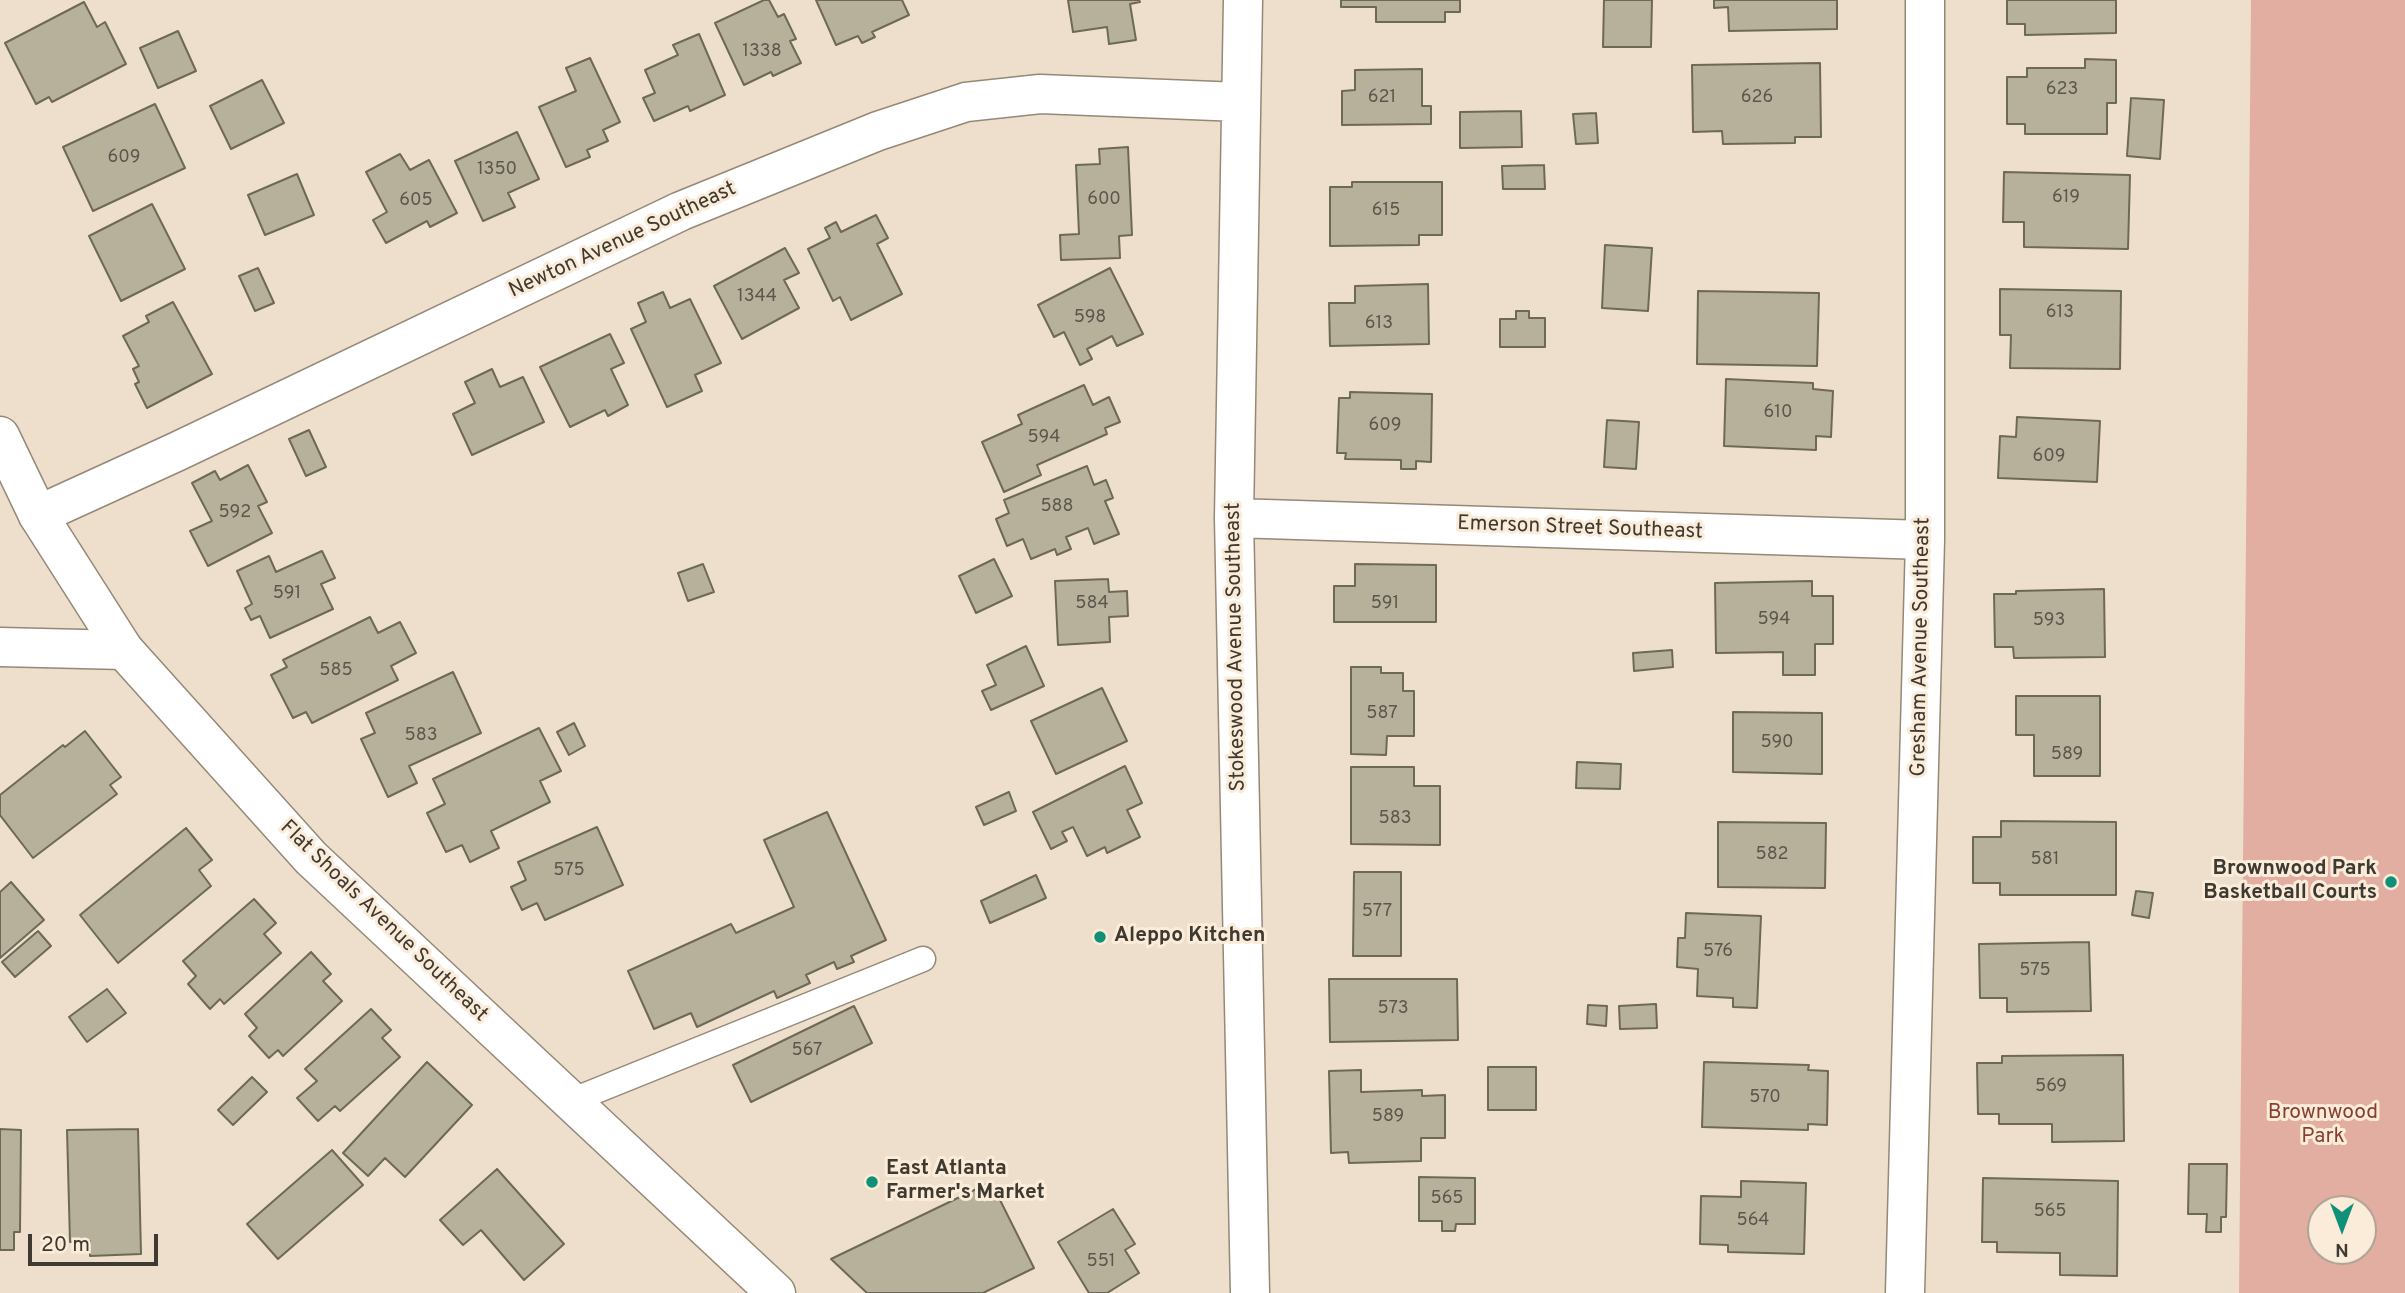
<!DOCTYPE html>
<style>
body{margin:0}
#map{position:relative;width:2405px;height:1293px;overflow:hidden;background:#eedfcc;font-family:Overpass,sans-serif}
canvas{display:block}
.north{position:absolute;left:2307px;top:1195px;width:70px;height:70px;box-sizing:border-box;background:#fbecd9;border:2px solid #afa496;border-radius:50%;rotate:180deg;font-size:19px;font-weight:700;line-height:28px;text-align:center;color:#3e3931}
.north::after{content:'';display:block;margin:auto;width:24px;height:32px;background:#109077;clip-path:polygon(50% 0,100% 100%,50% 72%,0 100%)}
.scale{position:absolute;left:28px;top:1234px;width:130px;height:32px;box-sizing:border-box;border:4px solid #3e3931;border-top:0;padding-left:9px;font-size:21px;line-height:24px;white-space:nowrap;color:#3e3931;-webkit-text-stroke:5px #fbecd9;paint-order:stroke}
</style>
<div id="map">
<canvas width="2405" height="1293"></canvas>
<div class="north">N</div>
<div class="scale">20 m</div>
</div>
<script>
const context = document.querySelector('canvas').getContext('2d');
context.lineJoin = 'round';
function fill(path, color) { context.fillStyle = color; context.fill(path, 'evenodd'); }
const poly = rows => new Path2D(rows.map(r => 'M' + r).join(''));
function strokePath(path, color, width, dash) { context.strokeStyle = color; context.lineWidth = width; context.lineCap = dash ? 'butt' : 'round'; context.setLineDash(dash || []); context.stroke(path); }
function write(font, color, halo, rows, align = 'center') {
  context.font = font + ' Overpass,sans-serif'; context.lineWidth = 6; context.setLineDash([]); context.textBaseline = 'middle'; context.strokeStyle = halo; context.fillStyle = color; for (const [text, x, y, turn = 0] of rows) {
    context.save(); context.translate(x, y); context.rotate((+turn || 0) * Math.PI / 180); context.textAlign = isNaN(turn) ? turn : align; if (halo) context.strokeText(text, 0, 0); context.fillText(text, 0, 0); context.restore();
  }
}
const green = poly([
 [2251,0,2405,0,2405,1293,2239,1293],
 [2321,1209,2363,1209,2363,1251,2321,1251]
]);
const building = poly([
 [764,0,769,0,778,17,784,14,796,39,790,41,801,63,773,76,771,72,744,85,715,23,764,0],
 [816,0,902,0,909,15,872,32,875,37,862,43,858,36,836,45,816,0],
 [1068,0,1139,0,1140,2,1130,4,1136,40,1109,44,1107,27,1073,32,1068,0],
 [1341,0,1460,0,1460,12,1445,12,1445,22,1376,22,1376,7,1341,7,1341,0],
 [1604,0,1652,0,1651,47,1603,47,1604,0],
 [1714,0,1837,0,1837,29,1729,31,1728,7,1714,8,1714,0],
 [2007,0,2116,0,2116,33,2025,35,2025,24,2007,24,2007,0],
 [84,2,97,27,105,22,126,64,52,102,49,97,36,104,5,43,84,2],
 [178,31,196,71,158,88,140,48,178,31],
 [699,34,725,95,690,111,688,106,654,121,643,98,655,93,645,70,678,55,673,45,699,34],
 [590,58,620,122,603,130,608,141,587,150,590,157,566,167,539,107,576,91,566,68,590,58],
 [2085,59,2116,60,2116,103,2107,103,2107,134,2025,134,2025,124,2007,124,2007,77,2027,77,2027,68,2085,68,2085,59],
 [1820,63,1821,137,1795,137,1795,143,1723,144,1722,131,1693,132,1692,65,1820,63],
 [1422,69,1422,106,1431,106,1431,124,1342,125,1342,91,1355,90,1355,70,1422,69],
 [262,80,284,123,231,149,210,106,262,80],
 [2131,98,2164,100,2160,159,2127,156,2131,98],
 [155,104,185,168,93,211,63,147,155,104],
 [1521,111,1522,147,1460,148,1460,112,1521,111],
 [1596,113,1598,143,1576,144,1573,114,1596,113],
 [517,132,539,179,508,193,515,207,483,221,455,161,517,132],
 [1128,147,1132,235,1119,236,1120,258,1061,260,1060,235,1079,234,1076,165,1100,164,1099,149,1128,147],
 [400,154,410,170,429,160,457,213,430,227,427,221,386,243,373,220,387,212,366,172,400,154],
 [1544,165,1545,189,1503,189,1502,166,1544,165],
 [2004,172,2130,175,2128,249,2024,247,2024,222,2003,222,2004,172],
 [297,174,314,215,265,235,248,195,297,174],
 [1352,182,1442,182,1442,235,1419,235,1419,245,1330,246,1330,187,1352,187,1352,182],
 [152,204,185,269,121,301,89,236,152,204],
 [876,215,888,238,877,244,902,294,851,320,840,297,833,301,808,249,830,238,825,228,836,222,841,232,876,215],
 [1605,245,1652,248,1648,311,1602,308,1605,245],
 [785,248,799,273,784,280,799,308,742,339,714,286,785,248],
 [258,268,274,303,255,311,239,276,258,268],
 [1110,268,1143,334,1117,346,1112,336,1087,349,1092,359,1080,365,1064,332,1054,337,1038,305,1110,268],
 [1428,284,1429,344,1330,346,1329,303,1355,303,1355,286,1428,284],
 [2000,289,2121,291,2120,369,2010,368,2011,335,2000,335,2000,289],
 [1698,291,1819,293,1817,366,1697,364,1698,291],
 [663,292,670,308,690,299,721,363,695,375,702,391,667,407,631,329,646,322,638,303,663,292],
 [173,302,212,374,147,408,135,384,139,382,133,369,139,366,123,336,149,322,146,316,173,302],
 [1516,311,1529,311,1529,318,1545,318,1545,347,1500,347,1500,319,1516,319,1516,311],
 [610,334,624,363,611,369,628,405,608,416,605,410,570,427,540,367,610,334],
 [492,369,500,387,523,377,544,422,472,455,453,414,475,403,465,382,492,369],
 [1726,379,1813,383,1813,389,1833,391,1831,437,1816,436,1816,450,1724,446,1726,379],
 [1084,385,1093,405,1109,397,1120,422,1105,428,1107,434,1037,465,1041,475,1004,492,982,442,1022,424,1018,415,1084,385],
 [1350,392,1432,394,1431,462,1416,461,1416,469,1401,469,1401,460,1345,459,1346,453,1337,453,1339,398,1350,398,1350,392],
 [2017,417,2100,421,2097,482,1998,478,2000,436,2016,437,2017,417],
 [1607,420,1639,422,1636,469,1604,467,1607,420],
 [309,430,326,467,306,476,289,439,309,430],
 [248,465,267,502,258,506,272,533,208,566,190,531,212,521,192,483,215,471,220,480,248,465],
 [1087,466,1094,485,1106,480,1113,498,1105,501,1119,534,1094,544,1088,528,1066,537,1071,549,1057,555,1055,549,1031,559,1023,539,1007,546,996,519,1009,513,1004,500,1087,466],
 [322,551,335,578,321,584,333,609,270,638,260,616,251,620,245,608,252,604,237,571,269,556,276,572,322,551],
 [994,559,1012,596,976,613,959,576,994,559],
 [703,564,714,592,688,601,678,573,703,564],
 [1355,564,1436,565,1436,622,1334,622,1334,586,1355,586,1355,564],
 [1108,579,1109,592,1127,591,1128,616,1109,617,1110,642,1058,645,1055,581,1108,579],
 [1812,581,1812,596,1833,596,1833,644,1815,644,1815,675,1783,675,1783,652,1716,653,1715,583,1812,581],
 [2104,589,2105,657,2014,658,2013,647,1995,647,1994,594,2016,594,2016,591,2104,589],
 [370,617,378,633,400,622,416,653,391,666,398,680,312,723,306,712,293,718,271,675,287,667,283,660,370,617],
 [1026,646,1044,686,991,710,982,691,996,685,987,665,1026,646],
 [1672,650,1673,667,1634,671,1633,653,1672,650],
 [1351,667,1381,667,1381,673,1403,673,1403,691,1414,691,1414,736,1387,736,1386,755,1351,754,1351,667],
 [453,672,481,733,409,766,417,783,388,797,361,739,375,733,366,713,453,672],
 [1102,688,1127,741,1056,774,1031,721,1102,688],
 [2016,696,2100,696,2100,776,2034,776,2034,735,2016,735,2016,696],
 [1733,712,1822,713,1822,774,1733,772,1733,712],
 [574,723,585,746,569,755,557,732,574,723],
 [539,728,561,771,540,781,550,802,491,831,499,848,470,862,462,845,446,852,427,813,445,804,433,779,539,728],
 [85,731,121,777,110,785,117,794,33,858,0,815,0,795,63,745,65,747,85,731],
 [1577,762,1621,764,1620,789,1576,788,1577,762],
 [1125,766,1142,803,1127,810,1140,837,1107,853,1105,847,1087,856,1073,827,1062,832,1067,841,1051,849,1033,812,1125,766],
 [1351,767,1414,767,1414,786,1440,786,1440,845,1351,844,1351,767],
 [1009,792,1016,811,984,825,976,807,1009,792],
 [827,812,886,940,851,956,854,962,837,969,834,962,806,975,810,983,777,998,774,991,697,1027,691,1013,654,1029,628,971,731,924,736,933,794,907,764,840,827,812],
 [2001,821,2116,822,2116,895,2000,895,2000,883,1973,883,1973,837,2001,837,2001,821],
 [1718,822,1826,823,1825,888,1718,887,1718,822],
 [597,827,623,885,545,920,537,903,522,910,511,887,526,880,518,862,597,827],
 [186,828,212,860,199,870,211,886,118,963,80,915,186,828],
 [1354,872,1401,872,1401,956,1353,956,1354,872],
 [1036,875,1046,898,990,923,981,901,1036,875],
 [11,882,44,920,0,958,0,892,11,882],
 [2136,891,2153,893,2149,918,2132,915,2136,891],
 [254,899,276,923,264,934,281,953,224,1004,220,999,210,1009,188,984,196,976,183,961,254,899],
 [1686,913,1761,916,1757,1008,1733,1007,1733,998,1697,996,1698,969,1677,967,1678,938,1685,938,1686,913],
 [38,931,51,946,15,977,2,962,38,931],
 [2089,942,2091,1011,2007,1012,2007,998,1980,998,1979,944,2089,942],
 [311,952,331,974,323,981,342,1001,283,1056,278,1050,269,1058,249,1036,257,1028,245,1014,311,952],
 [1329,979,1457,979,1458,1040,1330,1042,1329,979],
 [107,989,126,1013,87,1042,69,1017,107,989],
 [1656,1004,1657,1028,1620,1029,1619,1006,1656,1004],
 [1588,1005,1607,1006,1606,1026,1587,1024,1588,1005],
 [854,1006,872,1043,751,1102,733,1065,854,1006],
 [371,1009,391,1030,382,1038,400,1057,340,1111,335,1106,318,1121,297,1098,317,1081,305,1069,371,1009],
 [2123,1055,2124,1141,2052,1142,2052,1124,1999,1124,1999,1114,1978,1114,1977,1063,2002,1063,2002,1056,2123,1055],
 [427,1062,472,1105,405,1177,385,1158,368,1176,343,1153,427,1062],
 [1704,1062,1809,1065,1808,1070,1828,1071,1827,1125,1808,1124,1808,1130,1702,1127,1704,1062],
 [1488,1067,1536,1067,1536,1110,1488,1110,1488,1067],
 [1361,1070,1361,1092,1422,1090,1422,1096,1445,1095,1445,1138,1421,1138,1421,1161,1349,1163,1348,1152,1331,1153,1329,1071,1361,1070],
 [252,1077,267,1092,233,1125,218,1110,252,1077],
 [0,1129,21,1130,20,1232,14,1232,14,1250,0,1250,0,1129],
 [138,1129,141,1254,90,1256,90,1241,70,1242,67,1130,138,1129],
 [332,1150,363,1185,278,1259,247,1224,332,1150],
 [2189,1164,2227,1164,2226,1217,2221,1217,2221,1232,2206,1232,2207,1214,2188,1214,2189,1164],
 [497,1169,564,1244,524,1280,481,1230,463,1245,440,1220,497,1169],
 [1419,1177,1475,1178,1475,1224,1456,1224,1455,1231,1442,1231,1442,1221,1419,1221,1419,1177],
 [1983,1178,2118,1181,2117,1276,2060,1275,2060,1253,1997,1252,1997,1242,1982,1242,1983,1178],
 [1741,1181,1806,1183,1804,1254,1728,1252,1728,1245,1700,1244,1701,1196,1741,1197,1741,1181],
 [991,1182,1034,1268,983,1293,867,1293,831,1259,991,1182],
 [1113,1209,1135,1244,1125,1250,1139,1273,1107,1293,1089,1293,1058,1242,1113,1209]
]);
const lane = poly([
 [571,1101,923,959]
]);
const street = poly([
 [1243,0,1234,518,1250,1293],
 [38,515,176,452,681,211,878,131,966,102,1040,94,1240,102],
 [1234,518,1925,540],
 [0,647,124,650],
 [1905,1293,1925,540,1925,0]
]);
const secondary = poly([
 [0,436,38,515,124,650,311,858,776,1293]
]);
const markers = [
 [2391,882,7,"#109077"],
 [1100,937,7,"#109077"],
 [872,1182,7,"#109077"]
];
const numberNames = [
 ["1338",762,52],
 ["623",2062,90],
 ["621",1382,98],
 ["626",1757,98],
 ["609",124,158],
 ["1350",497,170],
 ["619",2066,198],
 ["600",1104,200],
 ["605",416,201],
 ["615",1386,211],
 ["1344",757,297],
 ["613",2060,313],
 ["598",1090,318],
 ["613",1379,324],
 ["610",1778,413],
 ["609",1385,426],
 ["594",1044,438],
 ["609",2049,457],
 ["588",1057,507],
 ["592",235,513],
 ["591",287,594],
 ["584",1092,604],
 ["591",1385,604],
 ["594",1774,620],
 ["593",2049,621],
 ["585",336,671],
 ["587",1382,714],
 ["583",421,736],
 ["590",1777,743],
 ["589",2067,755],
 ["583",1395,819],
 ["582",1772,855],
 ["581",2045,860],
 ["575",569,871],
 ["577",1377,912],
 ["576",1718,952],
 ["575",2035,971],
 ["573",1393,1009],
 ["567",807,1051],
 ["569",2051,1087],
 ["570",1765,1098],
 ["589",1388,1117],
 ["565",1447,1199],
 ["565",2050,1212],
 ["564",1753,1221],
 ["551",1101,1262]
];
const streetNames = [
 ["Newton Avenue Southeast",623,241,-25],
 ["Emerson Street Southeast",1580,529,2],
 ["Stokeswood Avenue Southeast",1237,647,-91],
 ["Gresham Avenue Southeast",1922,647,-89],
 ["Flat Shoals Avenue Southeast",383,922,44]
];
const poiNames = [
 ["Brownwood Park",2377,870,"right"],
 ["Basketball Courts",2377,894,"right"],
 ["Aleppo Kitchen",1114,937],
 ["East Atlanta",886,1170],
 ["Farmer's Market",886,1194]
];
const parkNames = [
 ["Brownwood",2323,1114],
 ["Park",2323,1138]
];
fill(green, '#e2aea2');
fill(building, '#b7b19c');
strokePath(building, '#6e6956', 2);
strokePath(lane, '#958877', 27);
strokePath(street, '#958877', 41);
strokePath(secondary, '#958877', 41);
strokePath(lane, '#fff', 24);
strokePath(street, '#fff', 38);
strokePath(secondary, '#fff', 38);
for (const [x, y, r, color] of markers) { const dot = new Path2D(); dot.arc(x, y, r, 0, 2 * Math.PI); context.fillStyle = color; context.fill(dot); strokePath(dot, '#fbecd9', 2.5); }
write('18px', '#5c574c', null, numberNames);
write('21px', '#3e3931', '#fbecd9', streetNames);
write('bold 21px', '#3e3931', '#fbecd9', poiNames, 'left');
write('21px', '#883f30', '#fbecd9', parkNames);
</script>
